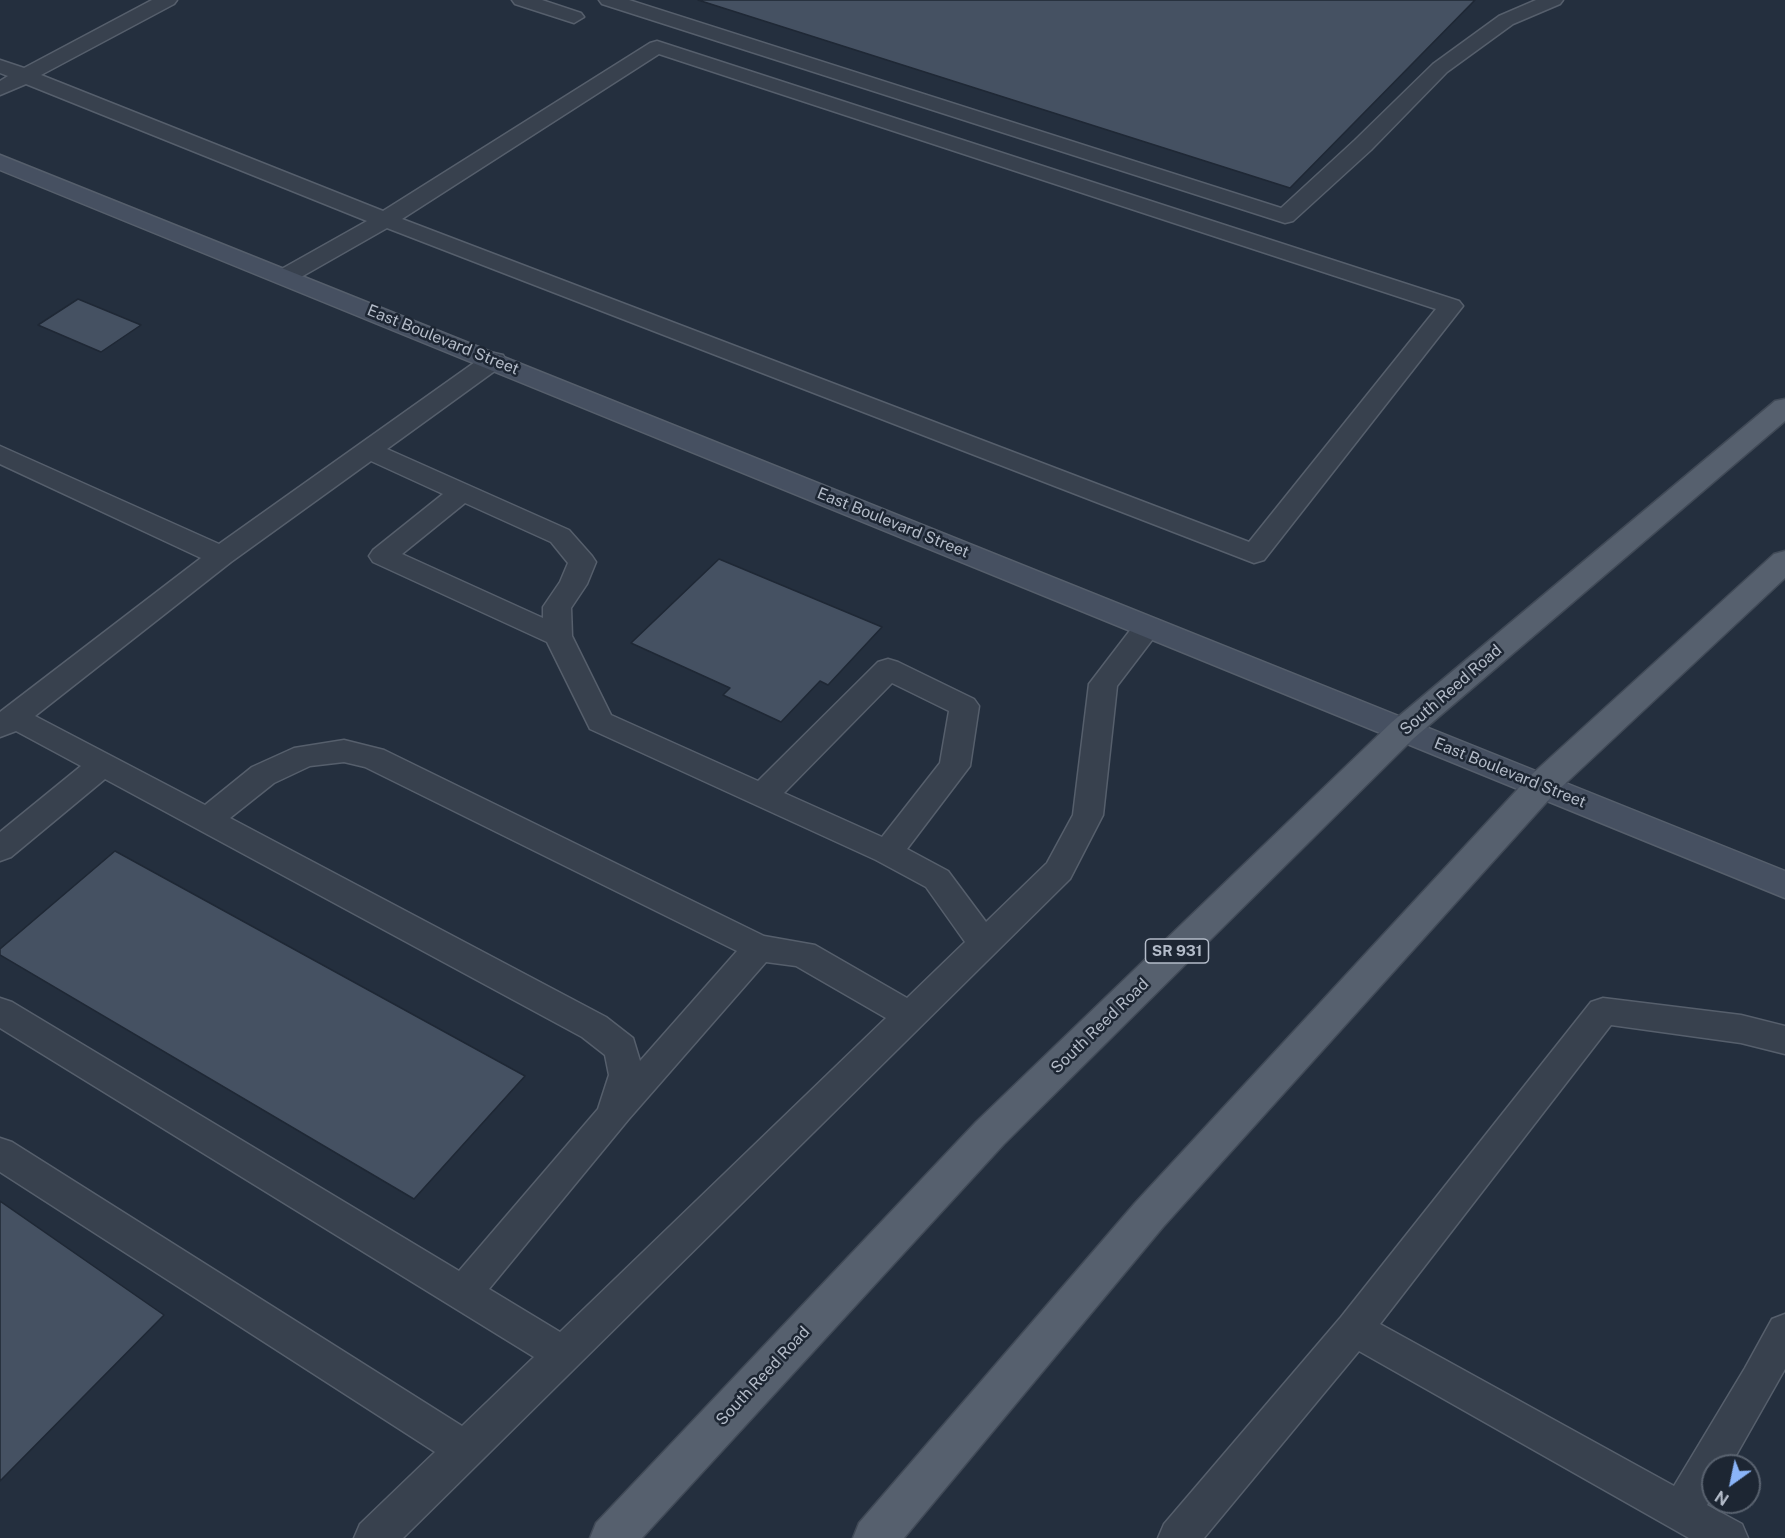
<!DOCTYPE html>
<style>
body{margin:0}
#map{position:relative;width:1785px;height:1538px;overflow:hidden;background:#242f3e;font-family:"Public Sans",sans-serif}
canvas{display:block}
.north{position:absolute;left:1701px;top:1454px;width:60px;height:60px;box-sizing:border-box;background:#1d2633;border:2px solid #59626f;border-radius:50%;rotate:213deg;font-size:16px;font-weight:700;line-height:24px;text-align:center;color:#b4bcc9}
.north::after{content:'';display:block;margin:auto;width:21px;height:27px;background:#8ab4f8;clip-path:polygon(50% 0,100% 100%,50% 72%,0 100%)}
</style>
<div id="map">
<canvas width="1785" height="1538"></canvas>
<div class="north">N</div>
</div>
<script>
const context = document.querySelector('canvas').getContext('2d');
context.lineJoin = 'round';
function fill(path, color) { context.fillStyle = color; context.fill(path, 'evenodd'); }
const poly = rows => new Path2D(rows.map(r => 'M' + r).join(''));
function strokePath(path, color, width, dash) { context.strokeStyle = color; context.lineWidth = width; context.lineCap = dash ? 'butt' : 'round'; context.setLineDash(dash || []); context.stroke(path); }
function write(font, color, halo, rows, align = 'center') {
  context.font = font + ' "Public Sans",sans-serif'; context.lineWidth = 5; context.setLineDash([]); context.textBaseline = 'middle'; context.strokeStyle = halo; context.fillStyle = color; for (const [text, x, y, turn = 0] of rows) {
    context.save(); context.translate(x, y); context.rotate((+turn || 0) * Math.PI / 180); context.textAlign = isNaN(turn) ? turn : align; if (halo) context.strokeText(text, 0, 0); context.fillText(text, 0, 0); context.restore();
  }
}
const building = poly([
 [698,0,1475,0,1290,188,698,0],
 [78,299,141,325,101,352,38,325,78,299],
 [719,559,882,627,828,685,820,681,781,722,723,695,730,688,631,643,719,559],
 [115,851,525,1076,414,1199,0,955,0,949,115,851],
 [0,1201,164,1315,0,1481,0,1201]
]);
const lane = poly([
 [152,0,177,0,174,4,41,75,383,211,650,43,657,41,1459,301,1463,306,1264,560,1254,563,387,228,294,281,278,281,274,276,278,271,367,221,26,84,0,95,0,81,8,76,0,73,0,60,24,68,152,0],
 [659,54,1436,309,1249,542,402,219,659,54],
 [512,0,542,0,581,13,584,17,574,23,515,4,512,0],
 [599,0,629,0,1281,208,1355,140,1433,64,1499,16,1536,0,1563,0,1560,4,1513,24,1447,72,1371,150,1293,221,1285,223,602,4,599,0],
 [494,353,503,355,506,360,503,365,387,449,569,530,592,556,596,562,587,584,571,608,572,636,611,715,758,781,878,662,888,659,898,662,974,699,979,706,970,766,907,849,948,871,986,922,1047,863,1073,815,1089,684,1138,620,1148,618,1158,620,1162,627,1117,686,1103,815,1070,879,403,1538,354,1538,360,1524,435,1452,0,1172,0,1138,12,1142,462,1426,534,1357,0,1028,0,998,12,1002,459,1271,598,1109,609,1075,605,1055,582,1037,105,779,11,857,0,861,0,832,81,766,16,731,0,737,0,712,201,558,0,464,0,446,219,544,485,355,494,353],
 [371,461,443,494,373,550,369,556,373,562,547,642,590,729,876,860,926,887,965,942,907,998,815,945,764,936,384,750,344,740,294,748,252,767,205,805,35,716,231,562,371,461],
 [465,503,551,542,568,563,560,582,543,607,543,618,402,554,465,503],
 [892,683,949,711,940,763,882,837,784,793,892,683],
 [344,762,365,767,737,951,640,1061,633,1038,606,1017,230,818,274,783,310,766,344,762],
 [766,962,796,966,886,1018,560,1332,489,1289,628,1120,766,962],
 [1603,998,1741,1015,1785,1026,1785,1054,1741,1043,1611,1025,1380,1324,1674,1486,1745,1368,1772,1319,1785,1314,1785,1369,1730,1466,1713,1466,1713,1495,1707,1505,1742,1524,1748,1538,1689,1538,1359,1351,1204,1538,1158,1538,1164,1524,1341,1317,1591,1002,1603,998]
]);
const secondary = poly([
 [0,155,1785,871,1785,898,0,170,0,155]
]);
const primary = poly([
 [1785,399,1785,421,1414,738,1004,1144,642,1538,590,1538,596,1523,976,1122,1392,722,1775,401,1785,399],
 [1785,551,1785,578,1553,795,1163,1227,904,1538,853,1538,859,1523,1135,1203,1529,777,1774,554,1785,551]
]);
const shields = [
 [1177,951,63]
];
const shieldNames = [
 ["SR 931",1177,951]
];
const streetNames = [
 ["East Boulevard Street",443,340,22],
 ["East Boulevard Street",893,523,22],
 ["South Reed Road",1451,690,-41],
 ["East Boulevard Street",1510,773,22],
 ["South Reed Road",1100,1026,-44],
 ["South Reed Road",763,1376,-47]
];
fill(building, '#455162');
strokePath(building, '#1f2835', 1.5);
strokePath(lane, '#565f6c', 3);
strokePath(secondary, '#565f6c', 3);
strokePath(primary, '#414a57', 3);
fill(lane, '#38414e');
fill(secondary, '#465061');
fill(primary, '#56606e');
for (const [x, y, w] of shields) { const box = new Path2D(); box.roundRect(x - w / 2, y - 12, w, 24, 4.5); context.fillStyle = '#1d2633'; context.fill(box); strokePath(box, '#b4bcc9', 1.5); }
write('bold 15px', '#b4bcc9', null, shieldNames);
write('16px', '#b4bcc9', '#1d2633', streetNames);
</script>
